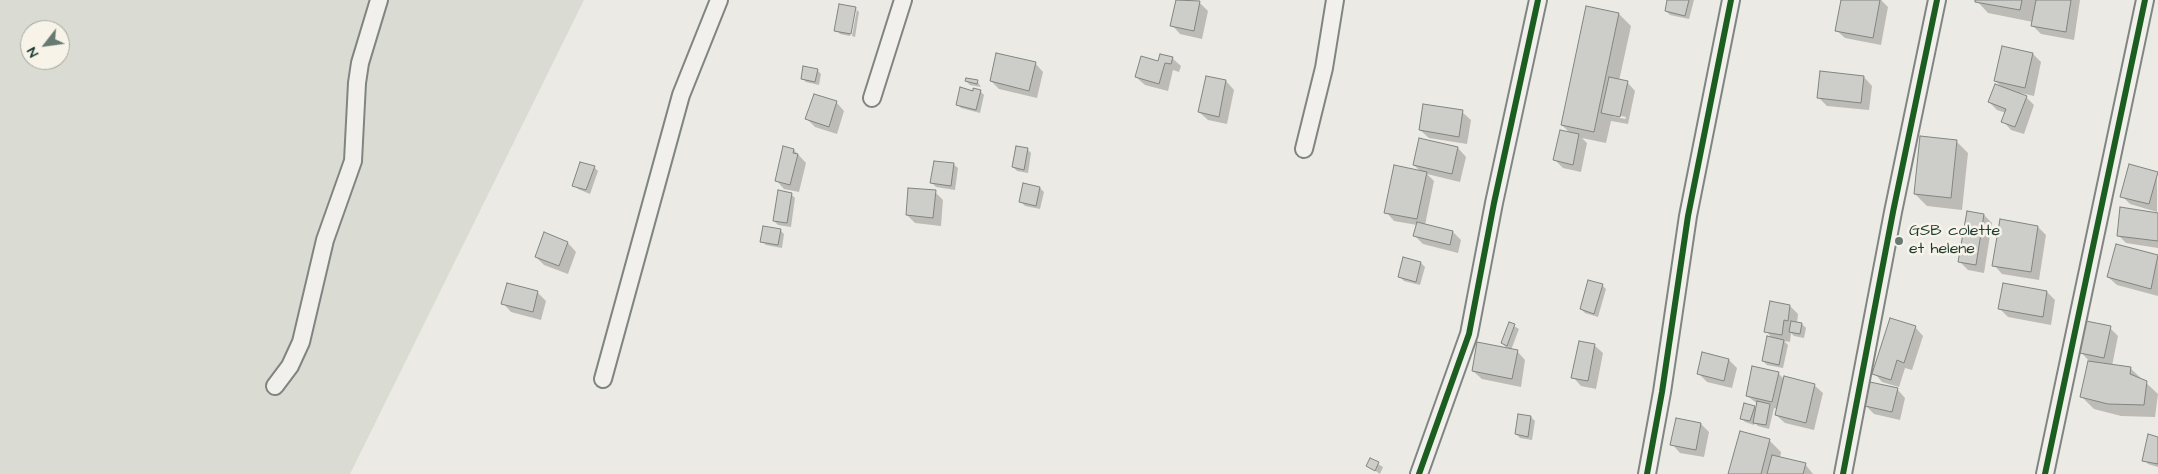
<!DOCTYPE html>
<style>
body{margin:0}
#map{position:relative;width:2158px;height:474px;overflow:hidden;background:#ebeae4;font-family:"Architects Daughter",sans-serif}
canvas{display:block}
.north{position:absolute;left:20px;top:20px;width:50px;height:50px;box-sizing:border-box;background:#f7f3e8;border:1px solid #a1aaa0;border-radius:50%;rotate:240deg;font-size:14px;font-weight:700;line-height:20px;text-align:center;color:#1f3d34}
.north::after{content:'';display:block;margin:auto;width:18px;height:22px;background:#667a72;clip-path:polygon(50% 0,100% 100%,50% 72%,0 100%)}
</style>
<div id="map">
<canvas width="2158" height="474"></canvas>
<div class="north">N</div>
</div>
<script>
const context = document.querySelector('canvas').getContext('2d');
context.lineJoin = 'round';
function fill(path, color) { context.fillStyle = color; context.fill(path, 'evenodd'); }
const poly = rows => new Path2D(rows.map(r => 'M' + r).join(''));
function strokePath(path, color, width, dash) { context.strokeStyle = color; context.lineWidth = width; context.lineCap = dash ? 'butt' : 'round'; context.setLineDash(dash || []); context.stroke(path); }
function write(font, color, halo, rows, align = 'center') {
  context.font = font + ' "Architects Daughter",sans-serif'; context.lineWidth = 5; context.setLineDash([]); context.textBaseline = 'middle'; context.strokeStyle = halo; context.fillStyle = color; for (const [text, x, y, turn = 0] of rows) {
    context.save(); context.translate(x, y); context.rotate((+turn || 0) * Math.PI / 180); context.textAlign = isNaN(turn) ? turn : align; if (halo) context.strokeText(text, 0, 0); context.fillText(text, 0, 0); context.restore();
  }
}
const green = poly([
 [0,0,584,0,350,474,0,474],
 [30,30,60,30,60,60,30,60]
]);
const shadow = poly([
 [1177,0,1199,2,1208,11,1202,39,1180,34,1172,25],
 [1668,0,1694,0,1689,19,1670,15,1666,11],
 [1842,0,1881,0,1888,7,1881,45,1845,38,1836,30],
 [1976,0,2080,0,2074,40,2041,34,2033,26,2033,22,1988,13],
 [855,8,859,12,855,37,852,36,857,9,854,9,850,36,840,34,836,30],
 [1619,14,1631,26,1619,81,1627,82,1635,91,1628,124,1611,121,1606,143,1582,138,1587,143,1581,172,1563,168,1555,160,1571,134,1562,125],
 [1612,114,1626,117,1625,119,1612,116],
 [2003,47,2033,54,2041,62,2034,96,2020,93,2020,94,2026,97,2034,105,2024,134,2011,130,2003,121,2006,113,1997,110,1989,102,2003,88,1995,81],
 [1172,58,1181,66,1179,72,1173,70,1168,91,1145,85,1136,77,1159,63],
 [1035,63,1043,72,1037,98,999,89,991,81],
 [817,70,821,74,819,85,806,82,802,78],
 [1207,77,1226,81,1234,90,1227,124,1208,120,1199,112],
 [1864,77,1872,86,1869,110,1827,106,1818,97],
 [966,81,977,81,981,87,970,85],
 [980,91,984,95,980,113,961,108,957,104,974,92],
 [836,102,844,111,837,134,815,127,807,119],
 [1462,112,1471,120,1467,144,1429,138,1420,130],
 [1956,141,1968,153,1962,210,1927,206,1915,194],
 [1458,148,1466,157,1460,182,1427,174,1434,181,1425,225,1453,232,1461,240,1458,253,1423,244,1414,235,1417,225,1394,221,1386,212,1421,172,1414,165],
 [1027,149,1031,153,1028,173,1017,171,1013,167],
 [794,150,806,163,799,192,784,189,776,180],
 [953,164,958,168,955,190,936,187,932,183],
 [594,167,598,171,590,194,578,189,574,185],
 [2157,173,2157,212,2130,204,2122,196],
 [1040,188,1044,192,1040,209,1025,206,1021,202],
 [935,192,943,200,941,226,915,223,907,215],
 [791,194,795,198,791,227,778,225,774,221],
 [1968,212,1984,215,1992,223,1984,273,1968,270,1960,262],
 [2158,214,2158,248,2126,243,2118,235],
 [2038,227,2046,235,2039,280,2002,274,1994,265],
 [780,230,784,234,782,248,766,245,762,241],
 [544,234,568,243,576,252,568,274,544,265,536,257],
 [2117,245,2158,256,2158,296,2117,285,2108,277],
 [1421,263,1425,267,1420,285,1404,281,1400,277],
 [1602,285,1606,289,1598,317,1585,313,1581,309],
 [2047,292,2055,300,2051,325,2008,317,2000,309],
 [538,293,546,301,541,320,511,312,503,303],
 [1790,306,1798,314,1797,323,1802,324,1806,328,1804,338,1794,336,1791,333,1790,342,1784,341,1788,345,1783,368,1767,365,1763,361,1773,339,1766,331],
 [1509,323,1519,329,1511,350,1517,351,1525,360,1521,387,1482,379,1473,371,1509,350,1502,343],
 [1915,327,1923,336,1912,370,1905,368,1899,387,1882,382,1874,373],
 [2110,328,2118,336,2112,366,2130,368,2158,394,2155,417,2121,416,2094,409,2082,397,2089,361,2081,352],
 [1594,345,1603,353,1596,389,1581,386,1573,377],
 [1729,360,1737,368,1732,388,1707,382,1699,374],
 [1778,373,1785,380,1814,385,1823,393,1814,430,1785,423,1776,415,1778,409,1774,408,1769,429,1758,426,1755,423,1754,425,1745,422,1741,418,1754,407,1757,410,1758,404,1747,396],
 [1897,389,1905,398,1900,420,1874,414,1866,406],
 [1519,415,1531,417,1535,421,1532,440,1520,438,1516,434],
 [1701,424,1709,432,1704,457,1680,453,1672,444],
 [2158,438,2158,467,2148,464,2144,460],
 [1769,440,1781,452,1780,458,1805,464,1813,474,1730,474],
 [1371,460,1383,467,1380,474,1368,466]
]);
const building = poly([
 [1176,0,1200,1,1194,31,1170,26,1176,0],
 [1667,0,1689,0,1685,16,1665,11,1667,0],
 [1841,0,1880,0,1873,38,1835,31,1841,0],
 [1975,0,2022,0,2020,10,1975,2,1975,0],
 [2036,0,2071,0,2066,32,2031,26,2036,0],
 [839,4,856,7,851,34,834,31,839,4],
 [1586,6,1619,13,1594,132,1561,125,1586,6],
 [2002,46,2033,53,2025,88,1994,81,2002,46],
 [996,53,1036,62,1029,91,990,81,996,53],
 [1160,54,1173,57,1171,64,1165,63,1159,84,1135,77,1141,56,1158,61,1160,54],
 [803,66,818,69,815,82,801,79,803,66],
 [1820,71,1864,76,1861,103,1817,98,1820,71],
 [1206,76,1226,80,1219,117,1198,112,1206,76],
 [1609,77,1628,81,1620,117,1601,113,1609,77],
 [966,78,978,80,977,84,965,81,966,78],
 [1995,84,2027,96,2015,127,2001,122,2006,109,1988,102,1995,84],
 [960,87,973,91,973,88,981,90,976,110,956,105,960,87],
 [814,94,837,101,829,127,805,119,814,94],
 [1423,104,1463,110,1459,137,1419,130,1423,104],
 [1560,130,1579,134,1573,165,1553,160,1560,130],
 [1920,136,1957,140,1951,198,1914,194,1920,136],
 [1419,138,1458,147,1452,174,1413,165,1419,138],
 [783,146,794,149,793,153,798,154,790,185,775,181,783,146],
 [1016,146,1028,148,1024,170,1012,167,1016,146],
 [934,161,954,163,951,186,930,183,934,161],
 [580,162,595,166,586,190,572,186,580,162],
 [2129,164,2158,172,2149,204,2120,197,2129,164],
 [1394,165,1427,172,1417,219,1384,213,1394,165],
 [1023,183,1040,187,1036,206,1019,202,1023,183],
 [908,188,936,190,933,218,906,215,908,188],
 [778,190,792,193,787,223,773,221,778,190],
 [2120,207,2158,213,2158,241,2117,236,2120,207],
 [1967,211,1984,214,1976,265,1958,262,1967,211],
 [2000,219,2038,226,2031,272,1992,266,2000,219],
 [1417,222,1453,231,1450,245,1413,236,1417,222],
 [763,226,781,229,778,245,760,242,763,226],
 [544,232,568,242,559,266,535,257,544,232],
 [2116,244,2158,255,2151,289,2107,277,2116,244],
 [1403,257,1421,262,1416,282,1398,277,1403,257],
 [1588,280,1603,284,1594,314,1580,309,1588,280],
 [507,283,538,291,533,312,501,304,507,283],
 [2003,283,2047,291,2043,317,1998,309,2003,283],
 [1770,301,1790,305,1788,321,1784,320,1782,335,1764,332,1770,301],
 [1890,318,1916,326,1904,363,1897,360,1891,380,1872,374,1890,318],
 [1791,321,1802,323,1800,334,1789,332,1791,321],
 [2086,321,2111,326,2104,358,2080,353,2086,321],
 [1509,322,1515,324,1507,346,1501,343,1509,322],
 [1767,336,1784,340,1779,365,1762,361,1767,336],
 [1579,341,1595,344,1588,381,1571,378,1579,341],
 [1477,342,1518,350,1512,379,1472,371,1477,342],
 [1702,352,1729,359,1724,381,1697,374,1702,352],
 [2088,361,2131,367,2130,374,2147,381,2144,405,2108,404,2080,397,2088,361],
 [1752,366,1779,372,1772,402,1746,396,1752,366],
 [1784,376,1815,384,1806,423,1775,415,1784,376],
 [1870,382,1898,388,1892,412,1865,406,1870,382],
 [1757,401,1770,404,1766,425,1753,423,1757,401],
 [1744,403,1755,406,1750,421,1740,419,1744,403],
 [1518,414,1531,416,1528,437,1515,434,1518,414],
 [1676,418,1701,423,1696,450,1670,445,1676,418],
 [1740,431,1770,439,1761,474,1728,474,1740,431],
 [2148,434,2158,437,2158,464,2142,461,2148,434],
 [1772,455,1806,463,1803,474,1767,474,1772,455],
 [1370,458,1379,462,1375,471,1366,466,1370,458]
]);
const minor = poly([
 [872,98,903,0],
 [1304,149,1324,68,1335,0],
 [603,379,681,95,719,0],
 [275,386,290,366,301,342,325,240,353,161,357,83,360,63,379,0],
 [1419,474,1469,334,1494,203,1538,0],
 [1647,474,1662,392,1688,216,1731,0],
 [1843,474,1893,212,1937,0],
 [2045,474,2145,0]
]);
const cycleway = poly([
 [1419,474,1469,334,1494,203,1538,0],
 [1647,474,1662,392,1688,216,1731,0],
 [1843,474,1893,212,1937,0],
 [2045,474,2145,0]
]);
const markers = [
 [1899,241,5,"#667a72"]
];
const poiNames = [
 ["GSB colette",1909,232],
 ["et helene",1909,250]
];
fill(green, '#dadbd2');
fill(shadow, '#0003');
fill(building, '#cdceca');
strokePath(building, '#808581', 1);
strokePath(minor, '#808581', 20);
strokePath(minor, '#f1f0ec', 16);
strokePath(cycleway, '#1b5e20', 6);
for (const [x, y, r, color] of markers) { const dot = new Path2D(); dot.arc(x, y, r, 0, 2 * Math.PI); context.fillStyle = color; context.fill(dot); strokePath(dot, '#f7f3e8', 2); }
write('16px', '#1f3d34', '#f7f3e8', poiNames, 'left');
</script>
